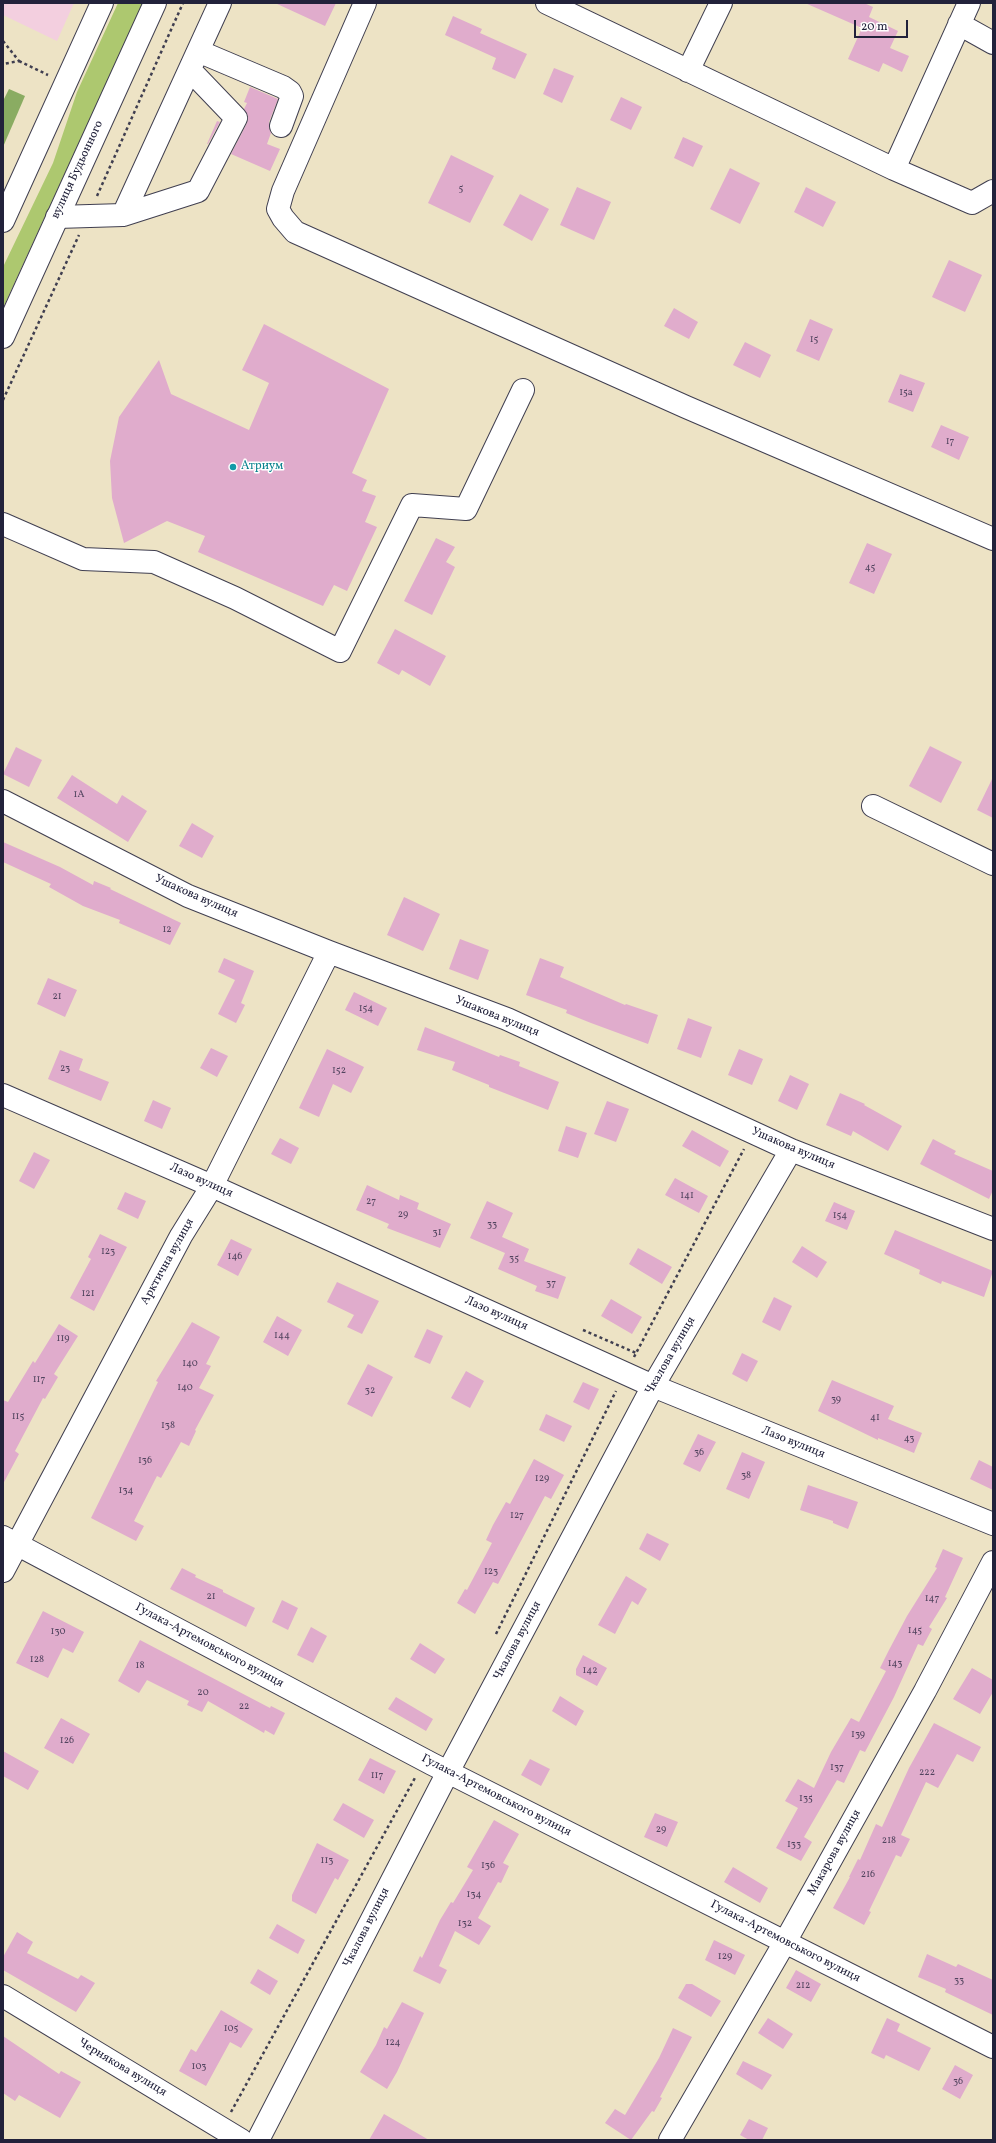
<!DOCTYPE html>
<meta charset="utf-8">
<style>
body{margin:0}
#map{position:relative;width:996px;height:2143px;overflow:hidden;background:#ede3c5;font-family:Vollkorn,serif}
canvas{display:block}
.frame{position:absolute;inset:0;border:4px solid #22223b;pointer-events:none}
.scale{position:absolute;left:854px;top:20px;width:54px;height:18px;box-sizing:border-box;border:2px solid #22223b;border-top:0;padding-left:5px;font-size:12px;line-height:14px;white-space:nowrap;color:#22223b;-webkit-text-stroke:3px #fff;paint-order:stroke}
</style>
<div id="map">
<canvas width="996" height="2143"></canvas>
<div class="frame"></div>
<div class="scale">20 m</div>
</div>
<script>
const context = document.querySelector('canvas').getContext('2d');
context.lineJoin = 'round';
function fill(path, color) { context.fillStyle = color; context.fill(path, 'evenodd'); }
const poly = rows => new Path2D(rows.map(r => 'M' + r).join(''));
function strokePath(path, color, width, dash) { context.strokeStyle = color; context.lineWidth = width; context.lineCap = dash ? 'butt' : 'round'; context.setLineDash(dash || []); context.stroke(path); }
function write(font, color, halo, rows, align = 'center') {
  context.font = font + ' Vollkorn,serif'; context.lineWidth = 3; context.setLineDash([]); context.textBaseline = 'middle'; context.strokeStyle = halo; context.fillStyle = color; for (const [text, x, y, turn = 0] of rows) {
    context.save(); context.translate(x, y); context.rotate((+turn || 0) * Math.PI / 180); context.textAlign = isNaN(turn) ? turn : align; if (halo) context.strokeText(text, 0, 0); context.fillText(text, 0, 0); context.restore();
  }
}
const built = poly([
 [3,3,74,3,57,41,3,15]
]);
const green = poly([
 [118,3,143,3,3,308,3,267,53,163,77,92]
]);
const forest = poly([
 [9,89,25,96,3,147,3,101]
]);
const building = poly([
 [275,3,336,3,325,26],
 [805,3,864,3,873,7,869,17,898,31,890,48,909,56,902,72,883,63,879,72,848,59,862,28],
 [453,16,482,29,480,33,527,54,515,79,492,69,496,58,445,35],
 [554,68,574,76,562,103,543,94],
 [250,87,278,99,269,122,269,128,271,133,267,144,280,149,270,171,231,154,247,123,248,116,244,109,247,103,244,102],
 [621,97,642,107,631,130,610,120],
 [217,121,220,122,208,144,207,144],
 [683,137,703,146,693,167,674,158],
 [451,155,494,176,470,223,428,203],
 [730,168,760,183,740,224,710,209],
 [577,187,611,202,594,240,560,225],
 [806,187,836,202,823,227,794,212],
 [520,194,549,209,532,241,503,225],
 [949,260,982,275,965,312,932,297],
 [674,308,698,322,689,339,664,326],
 [810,319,833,329,819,361,796,351],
 [264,324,389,389,352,473,367,480,362,491,376,496,365,522,377,527,347,591,334,585,323,606,198,552,205,536,167,521,124,543,112,498,110,461,119,417,159,360,171,394,249,430,269,383,242,370],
 [745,342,771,355,760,378,733,365],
 [900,374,925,383,913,412,888,402],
 [941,425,969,437,959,460,931,447],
 [436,538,455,547,446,562,455,567,432,615,404,601],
 [867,543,892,554,874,594,849,583],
 [395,629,446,656,430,686,402,670,399,675,377,663],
 [930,746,962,762,941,803,909,786],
 [16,747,42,760,29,787,3,774],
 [72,775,117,804,122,795,147,811,128,842,57,798],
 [993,777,993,818,977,810],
 [192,823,214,836,202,858,179,846],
 [3,842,60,867,93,885,94,881,111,888,110,889,181,923,170,945,119,923,120,920,83,906,49,887,51,884,3,862],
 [404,897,440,914,423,951,387,935],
 [460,939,489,950,478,980,449,969],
 [224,958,254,971,241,1003,245,1005,236,1023,218,1014,235,980,218,972],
 [540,958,564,967,560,977,625,1005,626,1004,658,1015,648,1044,591,1023,566,1013,567,1010,526,995],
 [48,978,77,990,65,1017,37,1004],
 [354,992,387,1008,378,1026,345,1010],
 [688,1018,712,1027,701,1058,677,1049],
 [425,1027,499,1057,500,1055,520,1062,519,1066,559,1082,548,1110,489,1087,489,1085,452,1070,455,1062,417,1050],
 [211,1048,228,1056,217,1077,200,1068],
 [327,1049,364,1067,351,1093,333,1084,319,1117,299,1108],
 [739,1049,763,1059,752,1085,728,1075],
 [60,1050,83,1059,79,1070,109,1082,101,1101,48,1079],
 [790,1075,809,1084,797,1110,778,1101],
 [840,1093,865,1104,864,1105,902,1126,888,1151,853,1131,851,1136,826,1125],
 [153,1100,171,1108,162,1129,144,1121],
 [607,1101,629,1109,616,1142,594,1134],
 [566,1126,587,1133,578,1158,558,1151],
 [692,1130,729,1151,720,1167,682,1146],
 [280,1138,299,1148,291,1164,271,1154],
 [933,1139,956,1151,954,1154,993,1171,993,1190,989,1199,920,1164],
 [34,1152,50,1160,34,1189,19,1181],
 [675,1178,708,1196,699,1213,665,1195],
 [367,1185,399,1200,400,1195,419,1203,417,1209,451,1224,440,1248,387,1228,389,1224,356,1210],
 [125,1192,146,1201,138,1219,117,1209],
 [487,1201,513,1213,502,1237,529,1249,524,1261,566,1277,558,1299,535,1291,537,1286,498,1269,505,1253,470,1238],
 [834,1202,855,1211,847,1230,825,1221],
 [895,1230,993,1271,984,1297,942,1281,941,1284,919,1274,920,1270,884,1254],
 [100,1234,127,1247,94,1311,70,1298,91,1259,88,1257],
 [231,1239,252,1249,238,1276,217,1265],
 [802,1246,827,1262,817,1278,792,1262],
 [638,1248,672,1267,662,1284,629,1264],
 [337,1282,379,1301,362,1334,347,1327,354,1315,327,1302],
 [774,1297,792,1306,780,1331,762,1322],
 [611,1299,642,1317,632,1334,601,1316],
 [277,1316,302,1330,288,1356,263,1342],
 [192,1322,220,1337,206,1364,211,1366,199,1388,214,1395,195,1430,196,1431,189,1446,181,1442,161,1478,157,1476,134,1521,144,1526,136,1541,91,1518,158,1382,156,1381],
 [59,1324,78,1336,54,1374,58,1377,45,1399,43,1398,15,1451,19,1454,3,1484,3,1400,8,1402,33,1361,35,1363],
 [427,1329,443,1336,430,1364,414,1357],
 [742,1353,758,1361,747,1382,732,1374],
 [368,1364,393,1377,372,1417,347,1404],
 [466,1371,484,1381,470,1408,451,1398],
 [832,1380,894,1406,888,1419,922,1433,914,1453,878,1438,878,1440,818,1411],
 [583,1382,599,1389,589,1410,573,1402],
 [546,1414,572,1426,564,1442,539,1430],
 [698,1434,716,1442,700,1472,683,1464],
 [742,1452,765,1462,749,1499,726,1489],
 [534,1459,564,1475,551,1499,545,1496,498,1584,493,1582,475,1614,457,1603,465,1589,467,1590,492,1543,486,1540,493,1525,506,1502,510,1504],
 [979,1460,993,1467,993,1490,970,1479],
 [808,1485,858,1502,848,1529,833,1523,833,1521,800,1510],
 [647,1533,669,1544,660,1561,639,1549],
 [943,1549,963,1558,945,1597,947,1598,929,1627,932,1629,923,1646,918,1644,894,1697,865,1752,860,1750,844,1783,837,1780,804,1837,812,1842,801,1861,776,1848,798,1808,785,1801,798,1779,814,1788,831,1752,851,1718,859,1722,886,1671,880,1668,889,1650,907,1616,937,1568,935,1567],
 [182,1568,196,1575,195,1577,223,1590,223,1592,255,1608,246,1627,170,1589],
 [626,1576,647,1589,638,1605,632,1601,615,1634,598,1625],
 [282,1600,298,1608,288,1630,272,1622],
 [43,1611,84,1632,73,1653,63,1648,48,1678,16,1663],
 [311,1627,327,1636,313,1663,297,1655],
 [140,1640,270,1708,271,1706,285,1713,274,1735,265,1730,264,1733,208,1701,202,1712,187,1705,189,1701,147,1680,139,1693,118,1681],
 [420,1643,445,1659,435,1674,410,1659],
 [583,1655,607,1668,597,1686,576,1675,576,1669],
 [972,1668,993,1680,993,1692,980,1714,953,1699],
 [560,1696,584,1711,576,1726,552,1711],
 [396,1697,433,1719,426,1731,388,1709],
 [61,1718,90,1734,73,1764,44,1748],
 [934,1723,981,1747,973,1762,957,1754,938,1788,926,1782,901,1835,910,1839,901,1857,896,1855,869,1911,871,1912,864,1925,833,1908,850,1877,849,1877,858,1859,860,1860,876,1824,882,1827,909,1768],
 [3,1751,39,1771,28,1790,3,1776],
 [370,1758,396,1771,384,1794,358,1780],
 [530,1759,550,1769,541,1786,521,1775],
 [343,1803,374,1820,364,1838,333,1820],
 [655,1813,678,1822,667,1847,644,1837],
 [494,1820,519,1834,503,1863,509,1866,501,1883,498,1882,478,1918,491,1926,479,1945,455,1931,439,1966,447,1970,440,1984,413,1971,420,1956,422,1958,440,1920,451,1902,453,1903,473,1870,467,1867],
 [317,1843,349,1860,338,1880,335,1878,316,1914,292,1901,292,1895],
 [733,1867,768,1888,760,1903,724,1882],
 [277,1924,305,1940,298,1954,269,1938],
 [17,1932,33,1942,27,1953,78,1979,81,1975,95,1983,76,2012,3,1970,3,1957],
 [714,1940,745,1955,735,1975,705,1960],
 [927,1954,956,1967,958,1964,993,1980,993,2015,945,1992,946,1989,918,1977],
 [258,1969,278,1981,270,1995,250,1983],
 [796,1970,821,1984,811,2002,786,1988],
 [686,1984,692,1984,721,2001,711,2017,678,1998],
 [402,2002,424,2013,397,2072,387,2089,360,2072,376,2045,384,2027,387,2029],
 [221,2010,253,2029,241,2048,230,2042,206,2086,179,2071,191,2049,196,2052],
 [768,2018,793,2034,783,2049,758,2033],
 [887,2018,900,2024,897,2031,931,2048,919,2071,886,2055,884,2059,871,2053],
 [673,2028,692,2037,660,2097,662,2098,654,2112,652,2111,631,2140,605,2123,615,2109,625,2115,659,2058],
 [3,2036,59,2074,61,2071,81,2082,60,2118,19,2095,15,2101,3,2093],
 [743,2061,772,2075,762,2090,736,2074],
 [955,2065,973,2075,960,2099,942,2089],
 [384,2114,429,2140,369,2140],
 [749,2119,768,2128,762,2140,749,2140,740,2135]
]);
const path = poly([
 [3,41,19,61,3,64],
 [19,61,48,75],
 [97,196,183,3],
 [3,400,79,235],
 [583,1330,636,1353],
 [634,1357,744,1149],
 [496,1634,616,1391],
 [231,2112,416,1776]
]);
const minor = poly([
 [365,3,283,191,278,209,283,218,295,232,686,407,993,539],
 [547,3,894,169,972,203,993,191],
 [959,24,993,43],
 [198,51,283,87,290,92,292,96,281,126],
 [688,71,721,3],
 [894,169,969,3],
 [123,215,198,191,236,118,190,70],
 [57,217,123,215,220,3],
 [3,524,83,559,154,562,235,598,340,651,412,505,466,509,523,390],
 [3,801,188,896,329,952,507,1019,791,1150,993,1229],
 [873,806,993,864],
 [3,1095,212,1186,653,1386,993,1524],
 [3,1537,432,1764,993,2047],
 [3,1571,181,1236,212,1186,329,952],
 [3,1996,241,2140],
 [258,2140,448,1772,653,1386,791,1150],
 [670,2140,785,1942,925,1691,993,1562]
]);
const major = poly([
 [3,221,102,3],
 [3,337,155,3]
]);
const markers = [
 [233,467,4,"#0f9aa8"]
];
const numberNames = [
 ["5",461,189],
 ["15",814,340],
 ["15а",906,393],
 ["17",950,442],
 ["45",870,568],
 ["1А",79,795],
 ["12",167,930],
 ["21",57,997],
 ["154",366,1009],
 ["23",65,1069],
 ["152",339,1071],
 ["141",687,1196],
 ["27",371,1202],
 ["29",403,1215],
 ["154",840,1216],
 ["33",492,1225],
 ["31",437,1233],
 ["123",108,1252],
 ["146",235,1257],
 ["35",514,1259],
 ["37",551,1284],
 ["121",88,1294],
 ["144",282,1336],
 ["119",63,1339],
 ["140",190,1364],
 ["117",39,1380],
 ["140",185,1388],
 ["32",370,1391],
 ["39",836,1400],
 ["115",18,1417],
 ["41",875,1418],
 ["138",168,1426],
 ["43",909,1439],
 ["36",699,1453],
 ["136",145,1461],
 ["38",746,1476],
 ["129",542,1479],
 ["134",126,1491],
 ["127",517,1516],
 ["123",491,1572],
 ["21",211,1597],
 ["147",932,1599],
 ["145",915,1631],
 ["130",58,1632],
 ["128",37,1660],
 ["143",895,1664],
 ["18",140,1666],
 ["142",590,1671],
 ["20",203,1693],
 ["22",244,1707],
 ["139",858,1735],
 ["126",67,1741],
 ["137",837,1768],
 ["222",927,1773],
 ["117",377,1776],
 ["135",806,1799],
 ["29",661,1830],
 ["218",889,1841],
 ["133",794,1845],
 ["113",327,1861],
 ["136",488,1866],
 ["216",868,1875],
 ["134",474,1895],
 ["132",465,1924],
 ["129",725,1957],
 ["33",959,1981],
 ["212",803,1986],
 ["105",231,2029],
 ["124",393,2043],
 ["103",199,2067],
 ["36",958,2082]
];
const streetNames = [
 ["вулиця Будьонного",78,170,-65],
 ["Ушакова вулиця",196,897,24],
 ["Ушакова вулиця",497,1017,22],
 ["Ушакова вулиця",793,1149,23],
 ["Лазо вулиця",201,1181,24],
 ["Арктична вулиця",168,1262,-61],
 ["Лазо вулиця",496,1314,24],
 ["Чкалова вулиця",671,1356,-60],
 ["Лазо вулиця",793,1443,22],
 ["Чкалова вулиця",518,1641,-62],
 ["Гулака-Артемовського вулиця",209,1646,28],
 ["Гулака-Артемовського вулиця",496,1796,27],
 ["Макарова вулиця",835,1853,-61],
 ["Чкалова вулиця",367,1928,-63],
 ["Гулака-Артемовського вулиця",785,1942,27],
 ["Чернякова вулиця",122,2068,31]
];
const cultureNames = [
 ["Атриум",241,467]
];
fill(built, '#f3cfdf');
fill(green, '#adc86f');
fill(forest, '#8aac62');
fill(building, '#e0accc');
strokePath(minor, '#403f50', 24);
strokePath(major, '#403f50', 24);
strokePath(path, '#403f50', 2.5, [3, 3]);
strokePath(minor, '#fff', 22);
strokePath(major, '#fff', 22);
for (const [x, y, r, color] of markers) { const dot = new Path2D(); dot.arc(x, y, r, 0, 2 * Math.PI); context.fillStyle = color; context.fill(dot); strokePath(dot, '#fff', 1.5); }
write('10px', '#52445f', null, numberNames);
write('12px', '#22223b', '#fff', streetNames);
write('12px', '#0d838f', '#fff', cultureNames, 'left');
</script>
